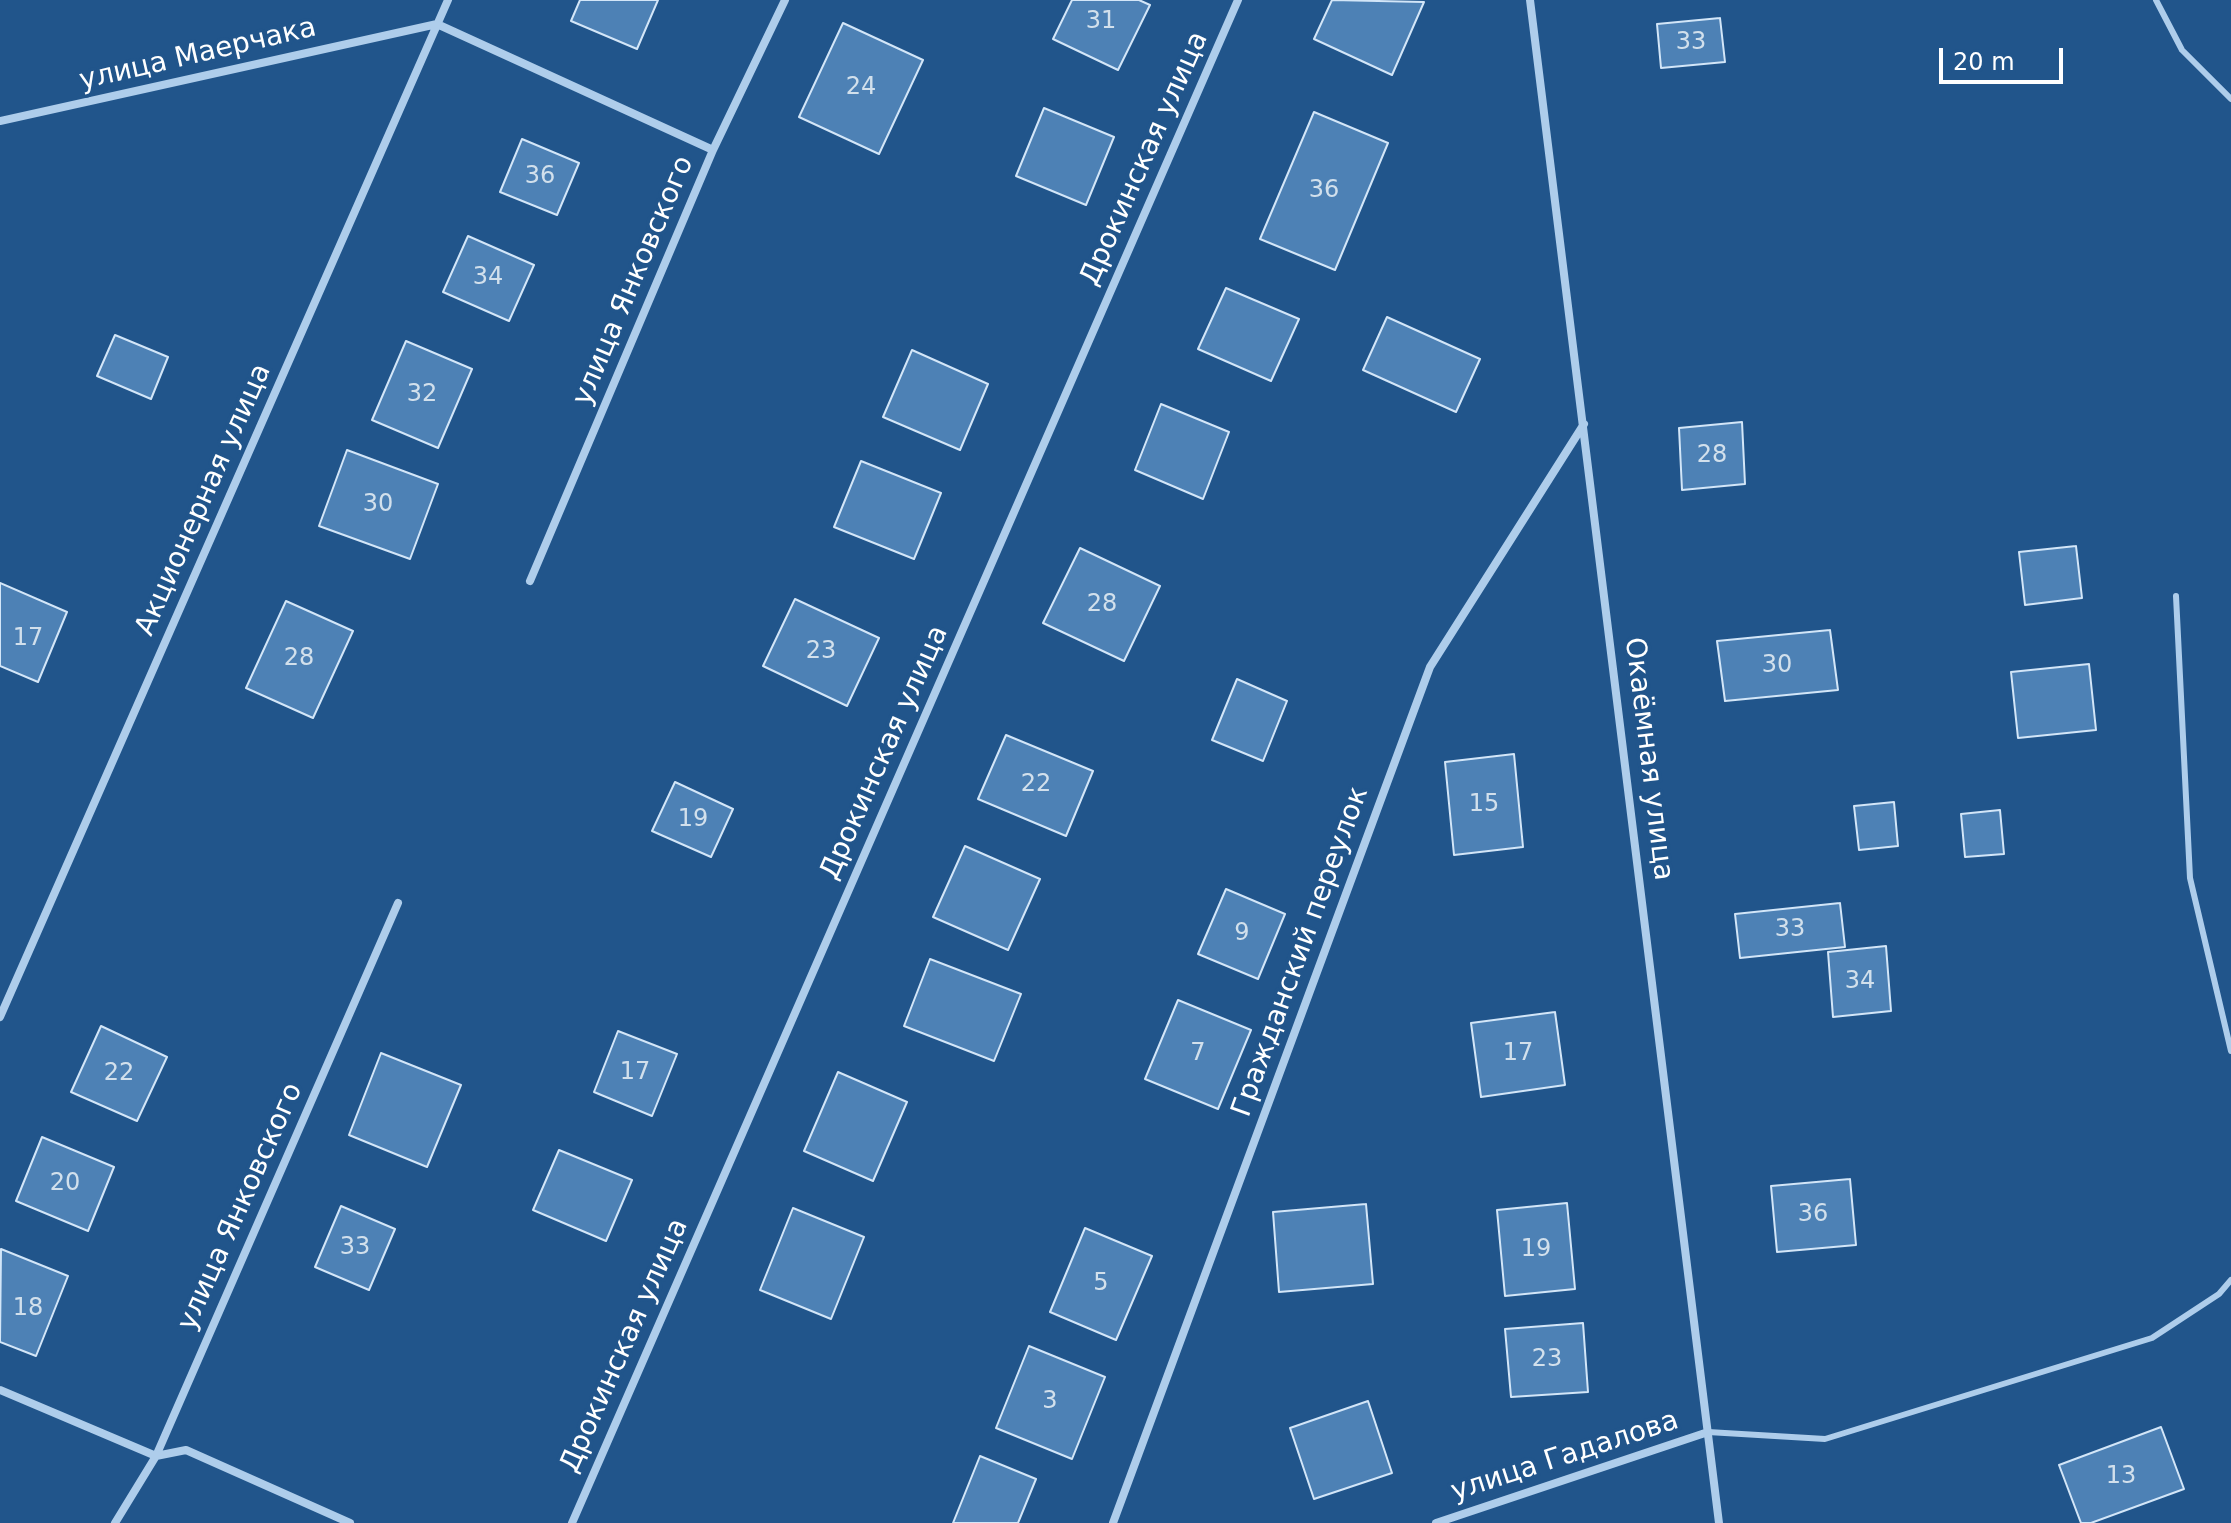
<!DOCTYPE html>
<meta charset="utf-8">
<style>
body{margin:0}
#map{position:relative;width:2231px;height:1523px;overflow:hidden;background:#21558b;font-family:"DejaVu Sans",sans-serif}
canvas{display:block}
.scale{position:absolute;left:1939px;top:48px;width:124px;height:36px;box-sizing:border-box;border:4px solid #fff;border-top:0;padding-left:10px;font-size:24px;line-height:28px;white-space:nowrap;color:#fff;-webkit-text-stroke:6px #21558b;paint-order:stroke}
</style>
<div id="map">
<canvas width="2231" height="1523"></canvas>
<div class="scale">20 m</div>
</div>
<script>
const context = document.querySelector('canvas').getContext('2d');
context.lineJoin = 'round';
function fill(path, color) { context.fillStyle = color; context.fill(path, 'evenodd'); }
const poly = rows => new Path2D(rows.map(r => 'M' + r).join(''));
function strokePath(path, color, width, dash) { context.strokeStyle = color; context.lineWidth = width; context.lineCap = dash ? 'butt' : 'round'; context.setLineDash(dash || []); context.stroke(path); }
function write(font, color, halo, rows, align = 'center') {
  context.font = font + ' "DejaVu Sans",sans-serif'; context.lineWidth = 7; context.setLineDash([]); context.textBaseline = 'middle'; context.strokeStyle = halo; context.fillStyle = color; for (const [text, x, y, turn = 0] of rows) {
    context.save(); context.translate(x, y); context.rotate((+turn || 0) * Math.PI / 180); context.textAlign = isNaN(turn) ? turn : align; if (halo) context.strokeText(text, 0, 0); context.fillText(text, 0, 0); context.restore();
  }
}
const building = poly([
 [580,0,658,0,637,49,571,21,580,0],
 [1072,0,1139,0,1150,5,1118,70,1053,39,1072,0],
 [1332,0,1424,2,1392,75,1314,39,1332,0],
 [1720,18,1725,62,1661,68,1657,24,1720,18],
 [843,23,923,60,879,154,799,117,843,23],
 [1044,108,1114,137,1086,205,1016,176,1044,108],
 [1314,112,1388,143,1335,270,1260,239,1314,112],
 [522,139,579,163,557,215,500,192,522,139],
 [468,236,534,265,509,321,443,292,468,236],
 [1226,288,1299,319,1271,381,1198,349,1226,288],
 [1387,317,1480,359,1456,412,1363,370,1387,317],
 [115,335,168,357,151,399,97,376,115,335],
 [406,341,472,369,438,448,372,420,406,341],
 [912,350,988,384,960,450,883,417,912,350],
 [1161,404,1229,432,1203,499,1135,470,1161,404],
 [1742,422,1745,484,1682,490,1679,428,1742,422],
 [347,450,438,484,410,559,319,526,347,450],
 [861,461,941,493,914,559,834,527,861,461],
 [2076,546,2082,598,2025,605,2019,552,2076,546],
 [1080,548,1160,586,1124,661,1043,623,1080,548],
 [0,583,67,612,38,682,0,666,0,583],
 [795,599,879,638,847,706,763,666,795,599],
 [286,601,353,631,313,718,246,688,286,601],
 [1830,630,1838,690,1725,701,1717,641,1830,630],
 [2089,664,2096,730,2018,738,2011,672,2089,664],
 [1237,679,1287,701,1263,761,1212,740,1237,679],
 [1006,735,1093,771,1066,836,978,799,1006,735],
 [1514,754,1523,847,1454,855,1445,762,1514,754],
 [675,782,733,809,711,857,652,831,675,782],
 [1894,802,1898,846,1859,850,1854,806,1894,802],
 [2000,810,2004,854,1965,857,1961,814,2000,810],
 [965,846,1040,879,1008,950,933,917,965,846],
 [1226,889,1285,914,1258,979,1198,954,1226,889],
 [1840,903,1845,947,1740,958,1735,914,1840,903],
 [1886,946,1891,1011,1833,1017,1828,952,1886,946],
 [930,959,1021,994,994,1061,904,1026,930,959],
 [1178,1000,1251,1030,1218,1109,1145,1079,1178,1000],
 [1555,1012,1565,1085,1481,1097,1471,1023,1555,1012],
 [101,1026,167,1057,137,1121,71,1092,101,1026],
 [618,1031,677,1054,652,1116,594,1092,618,1031],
 [381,1053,461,1085,427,1167,349,1135,381,1053],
 [838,1072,907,1102,873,1181,804,1151,838,1072],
 [42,1137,114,1167,88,1231,16,1201,42,1137],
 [559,1150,632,1180,606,1241,533,1210,559,1150],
 [1850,1179,1856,1245,1777,1252,1771,1186,1850,1179],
 [1567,1203,1575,1289,1505,1296,1497,1210,1567,1203],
 [1366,1204,1373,1284,1279,1292,1273,1212,1366,1204],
 [341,1206,395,1229,369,1290,315,1267,341,1206],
 [793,1208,864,1237,831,1319,760,1290,793,1208],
 [1085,1228,1152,1256,1116,1340,1050,1312,1085,1228],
 [1,1249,68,1276,36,1356,0,1342,1,1249],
 [1583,1323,1588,1392,1511,1397,1505,1329,1583,1323],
 [1029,1346,1105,1377,1072,1459,996,1428,1029,1346],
 [1368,1401,1392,1473,1314,1499,1290,1428,1368,1401],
 [2161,1427,2184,1489,2091,1523,2081,1523,2059,1465,2161,1427],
 [980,1456,1036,1479,1018,1523,953,1523,980,1456]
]);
const service = poly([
 [2156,0,2182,50,2231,99],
 [2176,596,2190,878,2231,1051],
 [1708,1432,1825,1439,2152,1338,2219,1294,2231,1280]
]);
const minor = poly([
 [1530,0,1719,1523],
 [0,121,437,24,713,150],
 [530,581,713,150,785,0],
 [0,1017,448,0],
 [0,1390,156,1456,186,1450,350,1523],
 [115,1523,156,1456,398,903],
 [572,1523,1238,0],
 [1113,1523,1430,667,1584,424],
 [1436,1523,1708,1432]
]);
const numberNames = [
 ["31",1101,22],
 ["33",1691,43],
 ["24",861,88],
 ["36",540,177],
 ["36",1324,191],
 ["34",488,278],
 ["32",422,395],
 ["28",1712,456],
 ["30",378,505],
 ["28",1102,605],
 ["17",28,639],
 ["23",821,652],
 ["28",299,659],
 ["30",1777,666],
 ["22",1036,785],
 ["15",1484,805],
 ["19",693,820],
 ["33",1790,930],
 ["9",1242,934],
 ["34",1860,982],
 ["7",1198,1054],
 ["17",1518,1054],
 ["17",635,1073],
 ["22",119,1074],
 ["20",65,1184],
 ["36",1813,1215],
 ["33",355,1248],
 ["19",1536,1250],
 ["5",1101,1284],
 ["18",28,1309],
 ["23",1547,1360],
 ["3",1050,1402],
 ["13",2121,1477]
];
const streetNames = [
 ["улица Маерчака",198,55,-13],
 ["Дрокинская улица",1145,159,-66],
 ["улица Янковского",634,281,-67],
 ["Акционерная улица",204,500,-66],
 ["Дрокинская улица",885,753,-66],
 ["Окаёмная улица",1648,759,83],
 ["Гражданский переулок",1301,952,-70],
 ["улица Янковского",241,1207,-66],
 ["Дрокинская улица",625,1346,-66],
 ["улица Гадалова",1565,1457,-18]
];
fill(building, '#4d81b5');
strokePath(building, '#d3e6f8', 2);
strokePath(service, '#aecdeb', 6);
strokePath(minor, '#aecdeb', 8);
write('24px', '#d2e0ec', null, numberNames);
write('28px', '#fff', '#21558b', streetNames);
</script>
